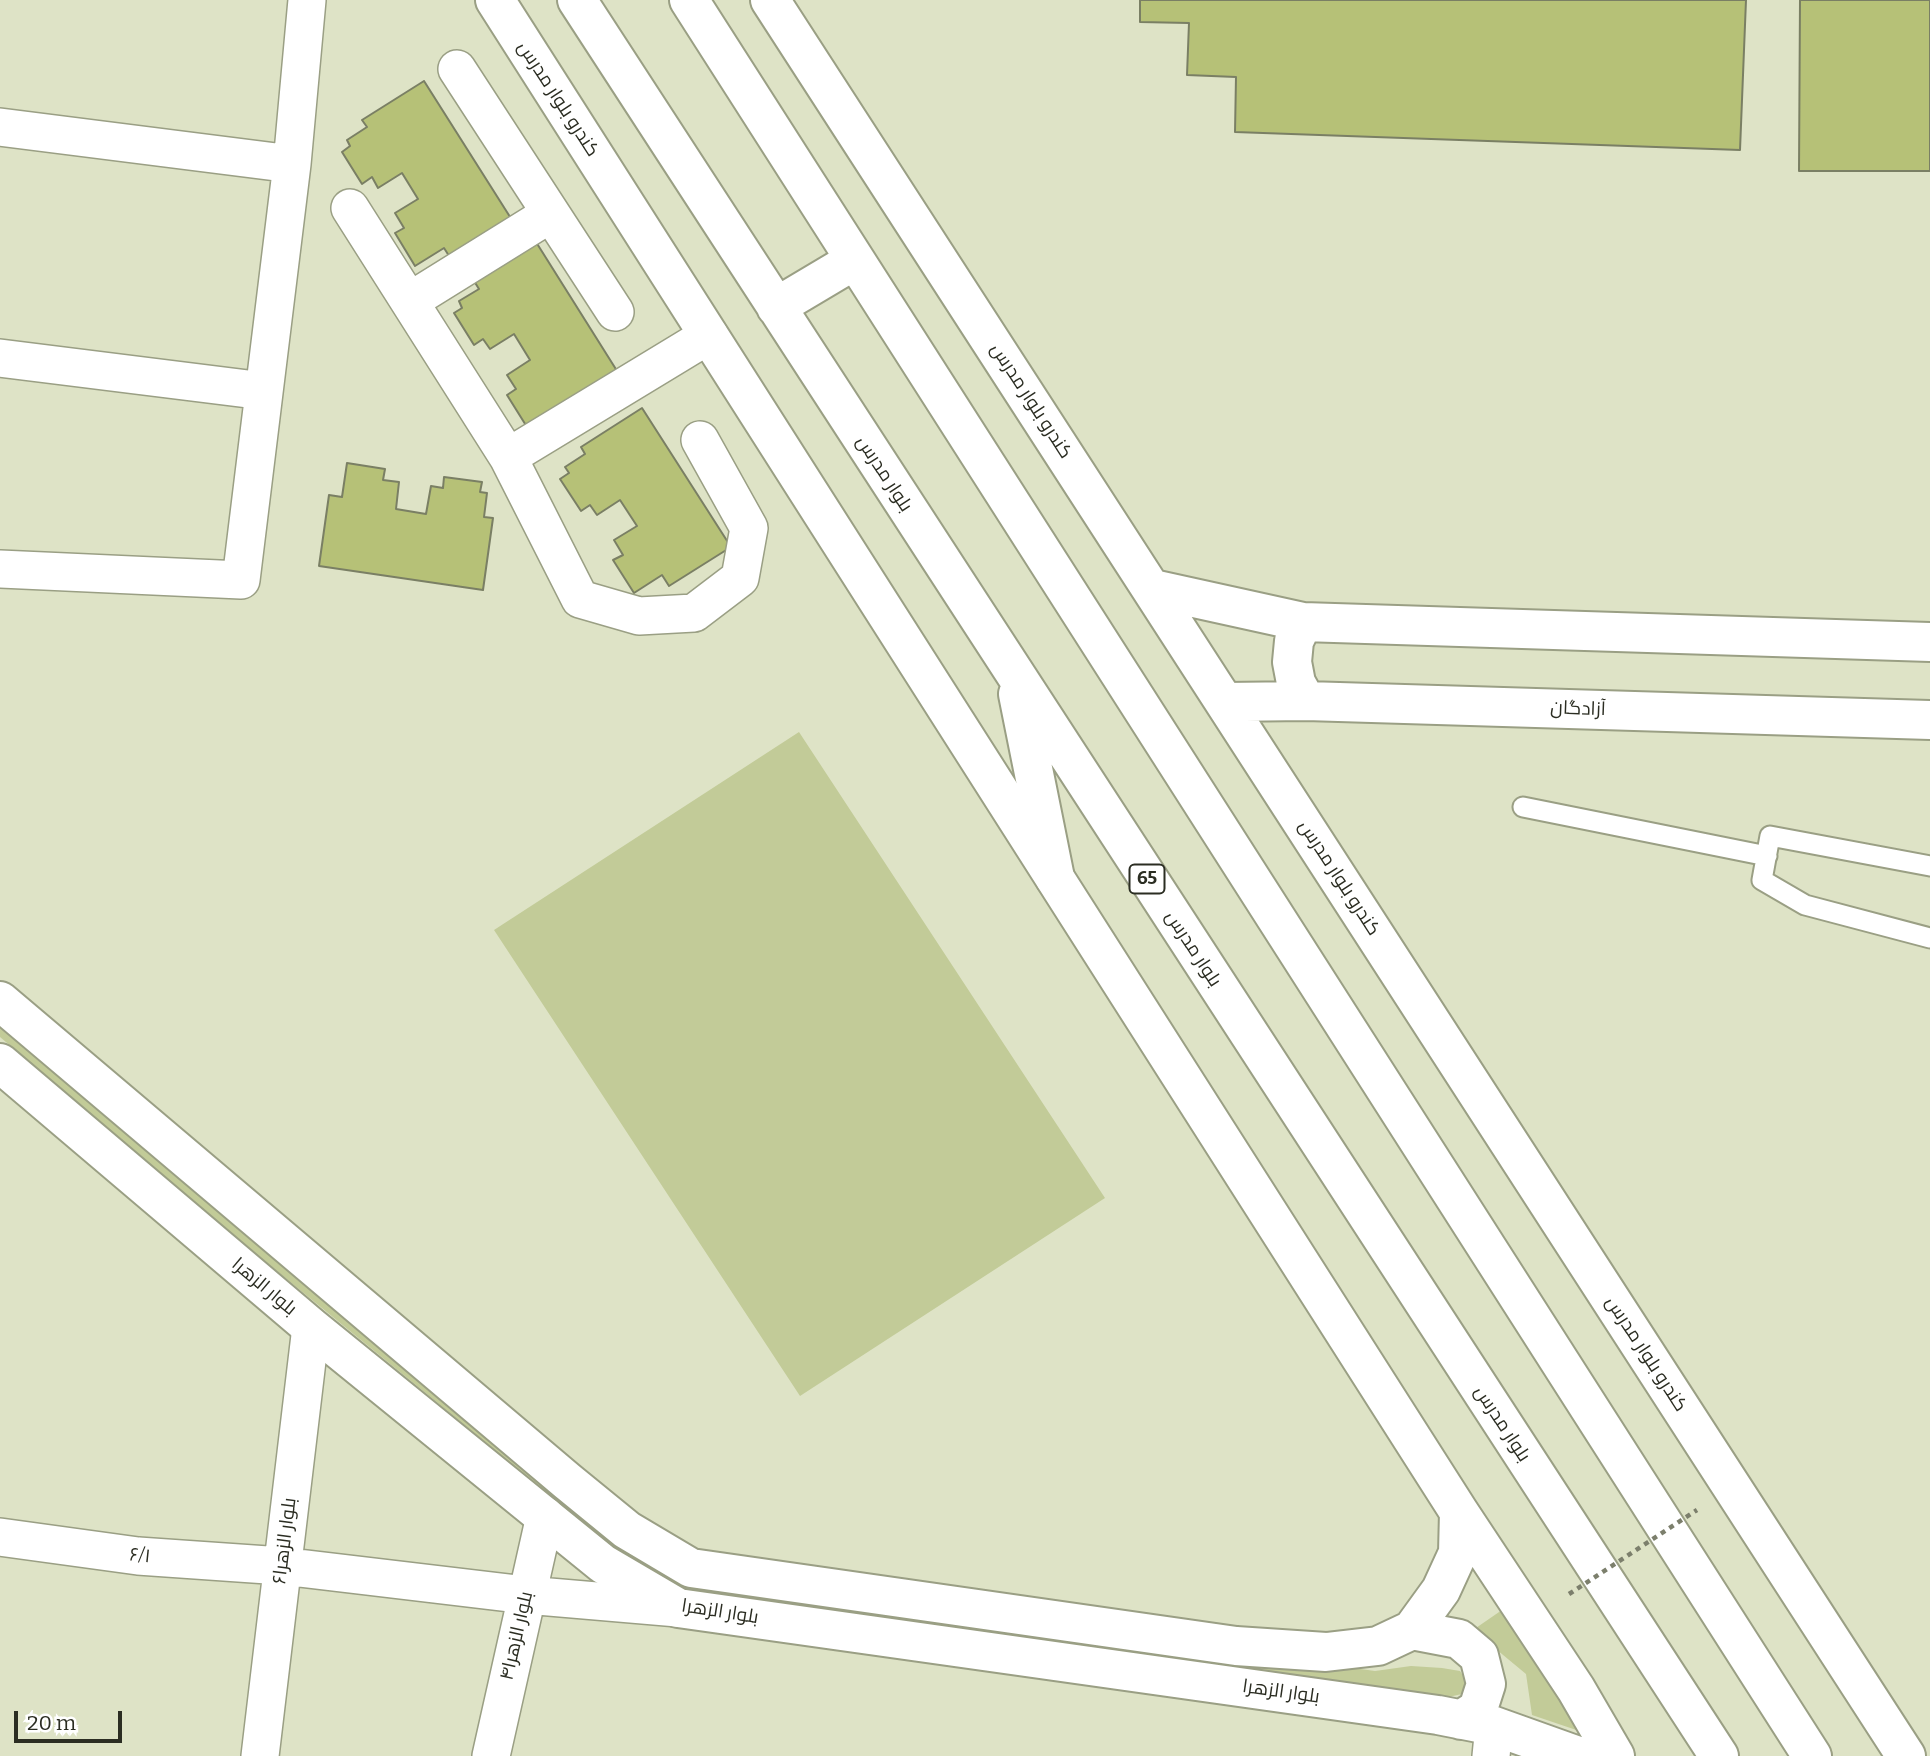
<!DOCTYPE html>
<meta charset="utf-8">
<style>
body{margin:0}
#map{position:relative;width:1930px;height:1756px;overflow:hidden;background:#dee3c6;font-family:Bitter,serif}
canvas{display:block}
.scale{position:absolute;left:14px;top:1711px;width:108px;height:32px;box-sizing:border-box;border:4px solid #2b2d22;border-top:0;padding-left:9px;font-size:21px;line-height:24px;white-space:nowrap;color:#2b2d22;-webkit-text-stroke:5px #fff;paint-order:stroke}
</style>
<div id="map">
<canvas width="1930" height="1756"></canvas>
<div class="scale">20 m</div>
</div>
<script>
const context = document.querySelector('canvas').getContext('2d');
context.lineJoin = 'round';
function fill(path, color) { context.fillStyle = color; context.fill(path, 'evenodd'); }
const poly = rows => new Path2D(rows.map(r => 'M' + r).join(''));
function strokePath(path, color, width, dash) { context.strokeStyle = color; context.lineWidth = width; context.lineCap = dash ? 'butt' : 'round'; context.setLineDash(dash || []); context.stroke(path); }
function write(font, color, halo, rows, align = 'center') {
  context.font = font + ' Bitter,Cairo,serif'; context.lineWidth = 7; context.setLineDash([]); context.textBaseline = 'middle'; context.strokeStyle = halo; context.fillStyle = color; for (const [text, x, y, turn = 0] of rows) {
    context.save(); context.translate(x, y); context.rotate((+turn || 0) * Math.PI / 180); context.textAlign = isNaN(turn) ? turn : align; if (halo) context.strokeText(text, 0, 0); context.fillText(text, 0, 0); context.restore();
  }
}
const green = poly([
 [799,732,1105,1198,800,1396,494,930],
 [0,1012,691,1576,1375,1671,1411,1666,1442,1668,1460,1671,1469,1685,1462,1694,1430,1701,683,1596,628,1559,239,1240,0,1037],
 [1502,1610,1591,1735,1532,1715,1526,1674,1473,1630]
]);
const building = poly([
 [1140,0,1746,0,1740,150,1235,132,1236,77,1187,75,1189,23,1140,22,1140,0],
 [1800,0,1930,0,1930,171,1799,171,1800,0],
 [424,81,512,220,451,259,444,248,415,266,395,233,404,228,395,213,418,199,402,173,378,188,372,177,362,184,342,152,350,146,347,140,367,127,362,120,424,81],
 [536,242,624,382,527,427,507,395,516,389,507,375,530,360,514,334,490,349,483,339,474,345,454,313,462,308,459,301,479,289,474,281,536,242],
 [642,408,731,547,669,586,662,575,634,593,613,560,623,555,614,540,637,526,620,500,597,515,590,505,581,511,560,479,569,473,565,467,585,454,581,447,642,408],
 [347,463,385,469,383,480,399,482,396,509,426,514,431,486,443,488,444,477,482,482,480,492,487,493,484,517,493,518,483,590,319,566,329,495,342,497,347,463]
]);
const lane = poly([
 [1523,807,1767,856],
 [1930,866,1770,836,1762,880,1805,905,1930,938]
]);
const street = poly([
 [457,69,615,312],
 [0,127,292,164],
 [350,208,508,457,580,599,639,616,694,613,740,578,749,528,700,440],
 [410,301,550,214],
 [0,358,264,391],
 [508,457,709,335],
 [0,569,241,580,292,164,307,0],
 [0,1537,138,1556,282,1566,526,1595,678,1608],
 [260,1756,311,1327],
 [491,1756,545,1516],
 [1491,1756,1494,1726]
]);
const secondary = poly([
 [495,0,1459,1512,1576,1689,1615,1756],
 [770,0,1906,1756],
 [1153,589,1303,622,1930,642],
 [1303,622,1294,641,1292,662,1296,683,1306,701],
 [1225,702,1306,701,1930,720],
 [0,1001,567,1481,627,1530,691,1568,1236,1646,1326,1652,1378,1646,1412,1630,1441,1590,1458,1553,1459,1512],
 [0,1063,311,1327,603,1564,678,1608,1438,1715,1494,1726,1578,1756],
 [1412,1630,1459,1639,1479,1656,1486,1684,1478,1709,1461,1720]
]);
const primary = poly([
 [577,0,1719,1756],
 [689,0,1812,1756],
 [776,307,855,260],
 [1018,694,1055,878]
]);
const pathBridge = poly([
 [1569,1594,1697,1510]
]);
const shields = [
 [1147,879,35]
];
const shieldNames = [
 ["65",1147,879]
];
const streetNames = [
 ["کندرو بلوار مدرس",558,99,57],
 ["کندرو بلوار مدرس",1031,401,57],
 ["بلوار مدرس",884,474,57],
 ["آزادگان",1578,709,2],
 ["کندرو بلوار مدرس",1339,878,57],
 ["بلوار مدرس",1193,949,57],
 ["بلوار الزهرا",264,1287,40],
 ["کندرو بلوار مدرس",1646,1354,57],
 ["بلوار مدرس",1502,1424,57],
 ["بلوار الزهرا۶",285,1541,-83],
 ["۶/۱",140,1556,6],
 ["بلوار الزهرا",720,1612,9],
 ["بلوار الزهرا۴",517,1636,-77],
 ["بلوار الزهرا",1281,1692,8]
];
fill(green, '#c2cb98');
fill(building, '#b6c177');
strokePath(building, '#7a7f64', 2);
strokePath(lane, '#9a9f84', 23);
strokePath(street, '#9a9f84', 40);
strokePath(secondary, '#9a9f84', 42);
strokePath(primary, '#9a9f84', 42);
strokePath(lane, '#fff', 19);
strokePath(street, '#fff', 37);
strokePath(secondary, '#fff', 38);
strokePath(primary, '#fff', 38);
strokePath(pathBridge, '#7c7f6c', 4.5, [5, 5]);
for (const [x, y, w] of shields) { const box = new Path2D(); box.roundRect(x - w / 2, y - 14.5, w, 29, 5); context.fillStyle = '#fff'; context.fill(box); strokePath(box, '#2b2d22', 2); }
write('bold 18px', '#2b2d22', null, shieldNames);
write('19px', '#2b2d22', '#fff', streetNames);
</script>
